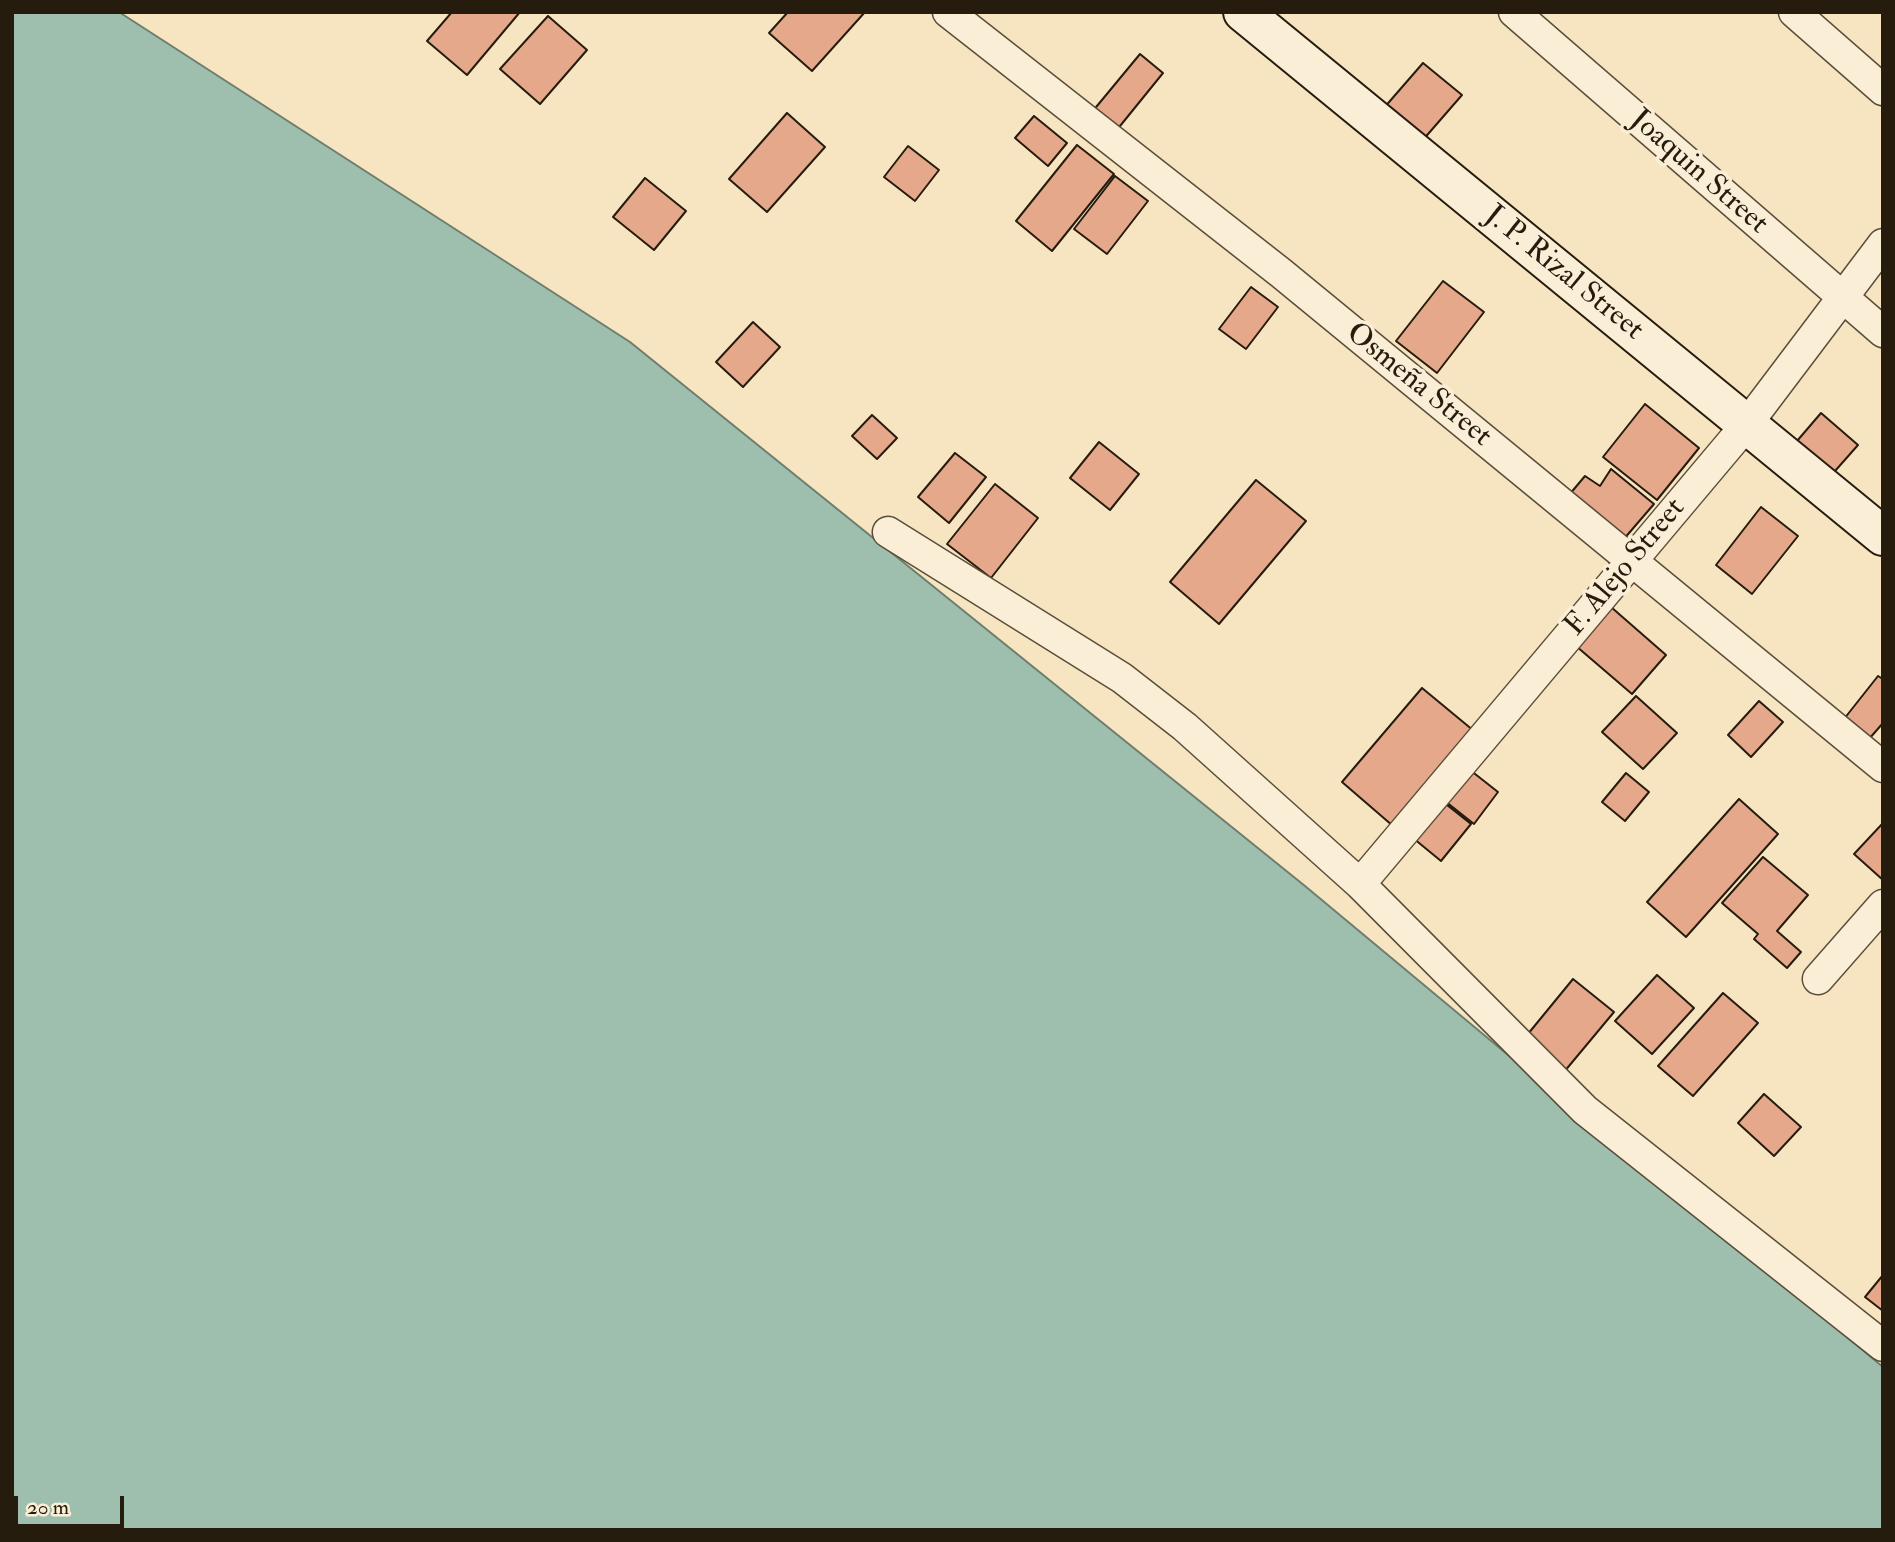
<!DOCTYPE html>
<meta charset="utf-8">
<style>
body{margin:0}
#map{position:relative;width:1895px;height:1542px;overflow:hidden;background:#f7e5c1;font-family:"IM FELL Double Pica",serif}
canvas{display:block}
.frame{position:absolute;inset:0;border:14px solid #261c0e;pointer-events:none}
.scale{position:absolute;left:14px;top:1496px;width:110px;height:32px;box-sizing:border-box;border:4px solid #261c0e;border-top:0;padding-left:9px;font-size:21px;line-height:24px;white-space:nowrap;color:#261c0e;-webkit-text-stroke:5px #faeed7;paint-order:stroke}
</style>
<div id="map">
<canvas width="1895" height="1542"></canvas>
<div class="frame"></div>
<div class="scale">20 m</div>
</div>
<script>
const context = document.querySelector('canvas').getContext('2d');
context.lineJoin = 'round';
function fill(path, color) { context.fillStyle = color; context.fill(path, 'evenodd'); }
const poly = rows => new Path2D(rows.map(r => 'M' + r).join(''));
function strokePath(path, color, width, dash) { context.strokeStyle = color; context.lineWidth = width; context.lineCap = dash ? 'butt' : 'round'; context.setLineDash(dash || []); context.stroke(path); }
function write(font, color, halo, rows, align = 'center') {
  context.font = font + ' "IM FELL Double Pica",serif'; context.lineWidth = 7; context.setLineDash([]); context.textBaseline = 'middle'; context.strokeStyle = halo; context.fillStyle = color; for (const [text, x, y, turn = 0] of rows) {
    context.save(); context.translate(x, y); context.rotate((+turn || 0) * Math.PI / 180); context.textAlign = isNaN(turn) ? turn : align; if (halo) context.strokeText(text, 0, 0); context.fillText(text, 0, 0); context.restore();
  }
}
const water = poly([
 [12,12,119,12,630,342,1305,886,1883,1367,1883,1530,12,1530,12,12]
]);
const building = poly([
 [452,12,520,12,467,75,427,41,452,12],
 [788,12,865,12,812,71,769,33,788,12],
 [548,16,587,50,540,104,500,69,548,16],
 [1140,54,1163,73,1116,131,1092,112,1140,54],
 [1423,63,1462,95,1422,141,1383,109,1423,63],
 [787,113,825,147,767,212,729,179,787,113],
 [1034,116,1067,143,1048,166,1015,138,1034,116],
 [1077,145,1114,174,1052,251,1016,221,1077,145],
 [908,146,939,170,915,201,884,177,908,146],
 [1115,176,1148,201,1107,254,1074,229,1115,176],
 [645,178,686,211,654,250,613,217,645,178],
 [1443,281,1484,312,1437,373,1396,341,1443,281],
 [1251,287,1278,307,1246,349,1219,329,1251,287],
 [753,322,780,347,743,387,716,362,753,322],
 [1645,404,1699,448,1657,500,1603,457,1645,404],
 [1821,413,1858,445,1828,479,1791,448,1821,413],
 [872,415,897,438,877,459,852,436,872,415],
 [1099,442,1139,474,1110,510,1070,478,1099,442],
 [955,453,986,477,949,523,918,497,955,453],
 [1611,469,1654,504,1623,540,1569,495,1585,476,1600,486,1611,469],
 [1256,480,1306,521,1219,624,1170,582,1256,480],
 [995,484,1038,518,991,578,947,544,995,484],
 [1761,507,1798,536,1752,594,1716,565,1761,507],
 [1611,607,1666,655,1632,694,1576,646,1611,607],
 [1878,676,1883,679,1883,723,1869,739,1844,719,1878,676],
 [1422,688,1474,731,1393,826,1342,782,1422,688],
 [1636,696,1677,733,1643,769,1602,732,1636,696],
 [1759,701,1783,722,1751,757,1728,735,1759,701],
 [1470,770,1498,792,1474,824,1445,801,1470,770],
 [1626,773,1649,792,1625,821,1602,802,1626,773],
 [1739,799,1778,834,1686,937,1647,902,1739,799],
 [1442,801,1471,824,1441,861,1413,838,1442,801],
 [1883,823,1883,880,1854,854,1883,823],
 [1763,857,1808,895,1777,931,1801,952,1787,968,1754,939,1758,934,1722,903,1763,857],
 [1657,975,1694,1008,1652,1054,1615,1021,1657,975],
 [1573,979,1614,1012,1564,1072,1523,1040,1573,979],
 [1723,993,1758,1023,1693,1096,1658,1066,1723,993],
 [1764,1094,1801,1127,1774,1156,1738,1123,1764,1094],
 [1883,1275,1883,1311,1865,1297,1883,1275]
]);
const minor = poly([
 [948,12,1281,273,1883,767],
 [1514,12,1883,332],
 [1794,12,1883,90],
 [888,532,1122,678,1185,727,1360,884,1585,1110,1883,1346],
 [1360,884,1747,424,1883,244],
 [1818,979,1883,905]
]);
const secondary = poly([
 [1243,12,1883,536]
]);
const streetNames = [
 ["Joaquin Street",1698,173,41],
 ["J. P. Rizal Street",1563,274,39],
 ["Osmeña Street",1418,386,39],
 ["F. Alejo Street",1626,568,-50]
];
fill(water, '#9ebfae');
strokePath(water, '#6e7e6e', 2);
fill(building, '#e5a88b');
strokePath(building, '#261c0e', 2);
strokePath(minor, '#5a4e3b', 33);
strokePath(secondary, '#261c0e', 42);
strokePath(minor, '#faeed7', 30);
strokePath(secondary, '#faeed7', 38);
write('30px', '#261c0e', '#faeed7', streetNames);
</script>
